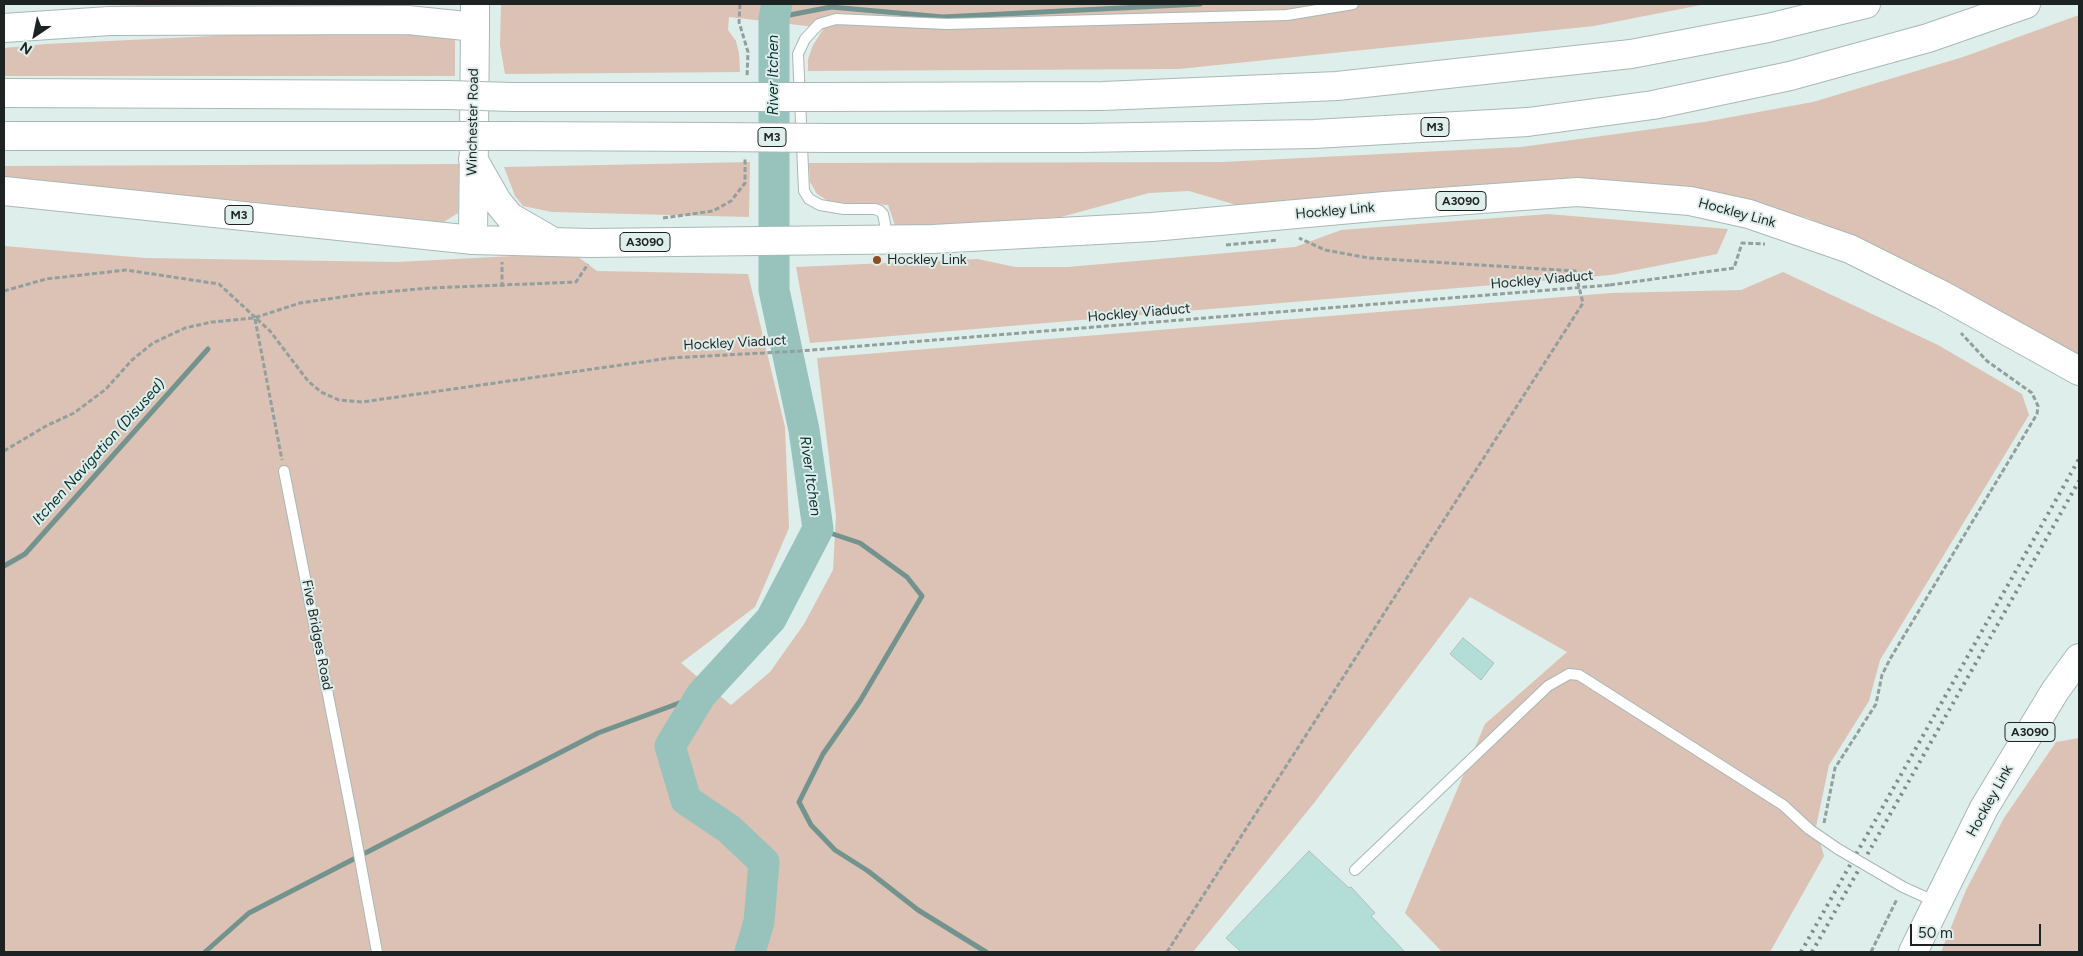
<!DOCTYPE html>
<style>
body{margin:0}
#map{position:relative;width:2083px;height:956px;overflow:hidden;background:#deeeeb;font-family:Figtree,sans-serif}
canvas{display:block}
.frame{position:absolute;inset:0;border:5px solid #1d2322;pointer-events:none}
.north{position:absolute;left:10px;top:10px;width:50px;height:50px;-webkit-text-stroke:4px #deeeeb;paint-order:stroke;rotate:214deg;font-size:14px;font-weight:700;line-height:20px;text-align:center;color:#1d2322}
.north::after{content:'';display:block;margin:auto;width:18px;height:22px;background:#1d2322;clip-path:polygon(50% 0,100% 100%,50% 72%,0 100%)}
.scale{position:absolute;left:1910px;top:924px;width:131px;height:22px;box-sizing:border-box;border:2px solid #1d2322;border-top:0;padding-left:6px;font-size:15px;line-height:18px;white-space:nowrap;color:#1d2322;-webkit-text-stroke:4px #deeeeb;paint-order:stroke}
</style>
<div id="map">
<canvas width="2083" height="956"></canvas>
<div class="frame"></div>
<div class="north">N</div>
<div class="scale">50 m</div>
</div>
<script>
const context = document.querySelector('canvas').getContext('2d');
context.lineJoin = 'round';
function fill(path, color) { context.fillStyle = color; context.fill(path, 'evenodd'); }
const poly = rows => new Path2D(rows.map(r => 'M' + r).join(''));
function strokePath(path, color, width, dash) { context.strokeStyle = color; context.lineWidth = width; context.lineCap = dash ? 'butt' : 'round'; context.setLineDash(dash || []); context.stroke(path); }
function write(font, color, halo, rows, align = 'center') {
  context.font = font + ' Figtree,sans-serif'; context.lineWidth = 4; context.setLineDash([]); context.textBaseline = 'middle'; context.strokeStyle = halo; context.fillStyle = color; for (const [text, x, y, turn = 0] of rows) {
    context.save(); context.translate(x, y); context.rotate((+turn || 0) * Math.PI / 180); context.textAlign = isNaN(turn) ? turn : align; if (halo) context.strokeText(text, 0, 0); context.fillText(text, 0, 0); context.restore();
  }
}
const green = poly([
 [77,4,312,4,171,7],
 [501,4,1706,4,1594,26,1179,69,808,71,808,59,813,45,824,28,729,17,728,30,736,41,739,53,740,72,505,74,500,45],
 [2079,15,2079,356,1913,264,1808,218,1721,196,1627,182,1522,182,1240,206,1189,191,1149,193,1061,217,896,228,888,205,830,202,817,194,810,182,809,163,1222,162,1521,147,1704,122,1813,102,1963,57],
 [425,32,455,36,455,76,4,76,4,48,46,44,235,35],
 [750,162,749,217,552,212,523,206,515,196,504,167],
 [459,164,458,213,439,225,4,182,4,166],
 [1548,214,1728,229,1717,254,1611,275,810,343,796,267,978,259,1015,267,1068,267,1295,247,1341,230],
 [4,246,145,258,396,262,573,253,597,271,748,274,785,427,789,528,755,607,681,663,731,705,770,672,804,624,833,570,836,516,817,358,1611,293,1741,290,1783,272,1938,345,2022,394,2029,415,1880,660,1869,701,1829,765,1816,827,1824,856,1770,952,1442,952,1405,913,1485,724,1567,652,1470,597,1314,803,1193,952,4,952],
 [2079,738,2079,952,1941,952,1966,890,2004,818,2056,742]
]);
const stream = poly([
 [774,18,831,7,943,17,1200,4],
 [818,529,860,543,907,577,922,596,860,701,823,754,799,802,811,825,835,850,868,871,918,910,986,952],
 [4,566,25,554,208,349],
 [205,952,249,913,598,733,701,695]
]);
const river = poly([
 [750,952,759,922,764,862,729,829,686,800,670,746,701,695,771,619,818,529,804,430,774,290,774,18,777,4]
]);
const building = poly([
 [1463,638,1494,663,1481,680,1450,654,1463,638],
 [1309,851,1349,888,1351,887,1375,913,1371,916,1405,952,1241,952,1226,938,1309,851]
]);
const path = poly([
 [740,4,739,22,748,52,747,77],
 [663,218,713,211,731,201,745,183,745,158],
 [1226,245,1278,240],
 [1610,285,1734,268,1742,243,1765,244],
 [502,287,502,262],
 [4,291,46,279,126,270,219,284,270,331,308,381,321,392,339,400,362,402,670,358],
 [255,319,282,460],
 [4,451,46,426,74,413,106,389,132,360,153,343,185,328,212,322,254,318,300,303,362,294,430,288,576,282,588,264],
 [1824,823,1835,768,1876,704,1882,675,1890,659,2037,414,2038,406,2032,393,1987,361,1961,333],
 [1167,952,1583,303,1575,271,1369,258,1325,250,1299,238],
 [1871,952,1897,899]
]);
const service = poly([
 [888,239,883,214,880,211,875,209,844,209,820,205,809,199,804,191,798,54,805,39,819,24,836,19,947,24,1287,15,1353,4],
 [284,471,353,822,377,952],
 [1355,870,1548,686,1569,674,1579,675,1783,805,1809,829,1838,849],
 [1886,877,1903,887,1936,902]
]);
const secondary = poly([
 [475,27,475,4]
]);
const primary = poly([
 [475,27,473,240,590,243,933,239,1152,227,1385,206,1577,192,1690,201,1749,214,1850,249,1942,295,2079,371],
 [473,159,497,201,510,217,550,240],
 [1913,952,1984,808,2055,691,2079,658]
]);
const motorway = poly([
 [4,28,109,21,408,20,475,27],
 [4,93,448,95],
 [512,97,714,97],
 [829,97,1103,96,1337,86,1631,54,1768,28,1866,4],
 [4,136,450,136],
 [509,136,714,137],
 [829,138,1081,138,1314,134,1528,122,1653,105,1790,76,1928,38,2026,4],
 [4,191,473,240]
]);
const rail = poly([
 [1801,952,2079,459],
 [1812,952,2079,481]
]);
const pathBridge = poly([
 [670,358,800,351,1610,285]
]);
const serviceBridge = poly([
 [1838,849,1886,877]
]);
const motorwayBridge = poly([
 [448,95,512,97],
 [714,97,829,97],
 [450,136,509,136],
 [714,137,829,138]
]);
const markers = [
 [877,260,5,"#914c21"]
];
const shields = [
 [1435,127,28],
 [772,137,28],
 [1461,201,50],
 [239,215,28],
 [645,242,50],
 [2030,732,50]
];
const shieldNames = [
 ["M3",1435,127],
 ["M3",772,137],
 ["A3090",1461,201],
 ["M3",239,215],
 ["A3090",645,242],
 ["A3090",2030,732]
];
const streetNames = [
 ["Winchester Road",473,122,-89],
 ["Hockley Link",1335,211,-5],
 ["Hockley Link",1737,213,15],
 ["Hockley Viaduct",1542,280,-5],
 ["Hockley Viaduct",1139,313,-5],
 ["Hockley Viaduct",735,343,-3],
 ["Five Bridges Road",317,635,79],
 ["Hockley Link",1990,801,-61]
];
const poiNames = [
 ["Hockley Link",887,260]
];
const waterNames = [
 ["River Itchen",774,75,-90],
 ["Itchen Navigation (Disused)",99,452,-48],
 ["River Itchen",810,476,82]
];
fill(green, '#dcc2b4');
strokePath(stream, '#73938e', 5);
strokePath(river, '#98c3bd', 31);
fill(building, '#b3ded8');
strokePath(building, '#afbfbc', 1);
strokePath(service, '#a9b8b6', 12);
strokePath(secondary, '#a9b8b6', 30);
strokePath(primary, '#a9b8b6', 30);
strokePath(motorway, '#a9b8b6', 30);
strokePath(path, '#939f9d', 3, [5, 2.5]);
strokePath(service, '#fff', 10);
strokePath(secondary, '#fff', 28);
strokePath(primary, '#fff', 28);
strokePath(motorway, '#fff', 28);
strokePath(rail, '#818c8a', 4, [2.5, 5]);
strokePath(serviceBridge, '#a9b8b6', 12, []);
strokePath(motorwayBridge, '#a9b8b6', 30, []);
strokePath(pathBridge, '#939f9d', 3, [5, 2.5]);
strokePath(serviceBridge, '#fff', 10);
strokePath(motorwayBridge, '#fff', 28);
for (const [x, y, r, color] of markers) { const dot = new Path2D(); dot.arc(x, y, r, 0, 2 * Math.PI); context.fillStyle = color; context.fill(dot); strokePath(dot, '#deeeeb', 2); }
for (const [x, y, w] of shields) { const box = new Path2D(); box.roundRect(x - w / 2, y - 9.5, w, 19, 4); context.fillStyle = '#deeeeb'; context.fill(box); strokePath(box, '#1d2322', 1); }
write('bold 12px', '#1d2322', null, shieldNames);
write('14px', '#1d2322', '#deeeeb', streetNames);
write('14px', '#1d2322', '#deeeeb', poiNames, 'left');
write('italic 15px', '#07312d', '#deeeeb', waterNames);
</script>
